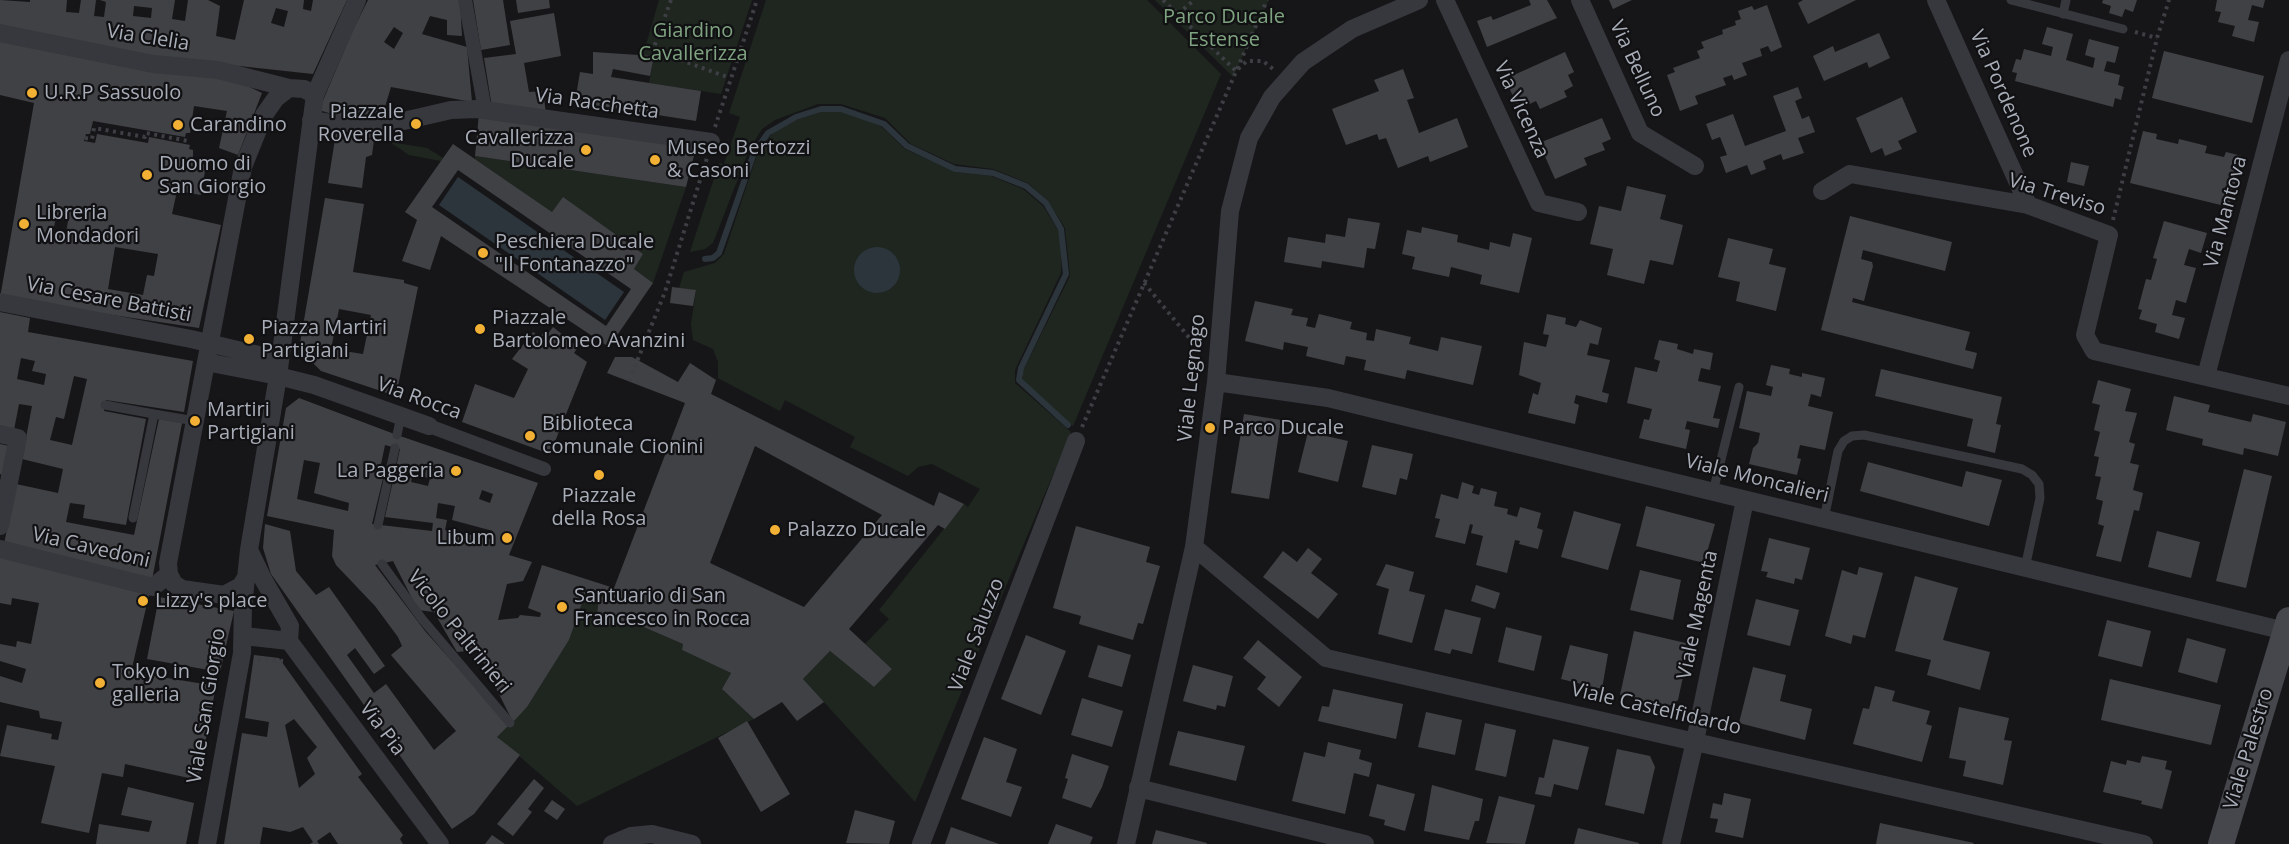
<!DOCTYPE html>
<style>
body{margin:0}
canvas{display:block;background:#161618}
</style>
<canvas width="2289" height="844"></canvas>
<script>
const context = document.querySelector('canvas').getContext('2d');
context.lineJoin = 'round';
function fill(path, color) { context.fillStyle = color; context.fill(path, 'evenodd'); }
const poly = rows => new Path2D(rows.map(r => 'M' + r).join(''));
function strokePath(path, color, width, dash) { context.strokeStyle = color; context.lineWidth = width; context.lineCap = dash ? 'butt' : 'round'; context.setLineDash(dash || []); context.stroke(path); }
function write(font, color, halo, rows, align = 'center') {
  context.font = font + ' "Open Sans",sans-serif'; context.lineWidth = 4.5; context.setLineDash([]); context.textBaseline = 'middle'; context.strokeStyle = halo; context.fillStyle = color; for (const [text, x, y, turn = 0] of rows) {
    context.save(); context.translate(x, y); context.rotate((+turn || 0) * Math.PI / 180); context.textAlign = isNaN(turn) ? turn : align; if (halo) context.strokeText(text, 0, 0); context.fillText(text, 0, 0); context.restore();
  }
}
const green = poly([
 [659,0,752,0,721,94,649,83,654,56,643,55],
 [766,0,1147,0,1221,74,1073,426,1023,381,1023,371,1070,276,1065,228,1048,201,1028,183,993,169,954,164,911,144,885,118,841,104,818,104,775,120,762,129,749,150,713,243,705,249,690,252,719,163,724,164,740,117,729,113],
 [1155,0,1269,0,1233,77],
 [842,111,861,117,882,127,905,149,955,172,991,176,1023,189,1043,206,1058,230,1062,253,1061,273,1015,370,1015,383,1071,432,915,802,803,679,830,651,874,687,892,669,865,644,889,619,879,610,964,504,968,507,980,489,932,464,918,467,908,476,850,447,855,437,785,400,780,411,718,378,718,362,713,349,693,340,691,324,696,291,679,288,684,272,715,263,724,254,757,155,770,136,778,129,794,121,821,112],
 [871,248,886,249,897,259,899,266,893,287,879,293,855,264,864,251],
 [390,142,427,148,443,158,441,161,409,155],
 [475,156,686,187,653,283,634,269,643,254,563,198,552,212,475,159],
 [587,589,605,595,599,598,597,614,608,625,623,623,625,619,683,644,682,650,731,673,722,689,754,719,577,806,497,737,527,707,569,640]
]);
const water = poly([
 [458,177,624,292,605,320,439,205],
 '854 270a23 23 0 1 1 46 0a23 23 0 1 1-46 0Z'
]);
const stream = poly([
 [705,259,713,258,719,253,754,153,768,133,796,117,821,109,841,109,884,124,907,146,955,169,993,173,1026,186,1046,203,1061,229,1066,274,1021,368,1019,380,1068,425]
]);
const building = poly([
 [0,0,30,2,30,0,67,0,66,12,79,13,81,0,96,0,94,16,104,17,106,2,100,0,175,0,172,19,185,21,188,0,208,0,220,6,216,36,235,40,244,0,304,0,303,9,311,11,313,0,347,0,313,74,165,58,0,30],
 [134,6,152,8,151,18,133,16],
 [276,8,288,11,284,27,271,23],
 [368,0,460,0,462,36,447,35,447,20,430,16,422,34,467,47,472,102,391,87,384,110,354,121,319,110,353,30],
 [394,27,403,33,394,49,384,42],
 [473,0,503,0,510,45,481,50],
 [516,0,549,0,550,8,518,13],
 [1529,0,1547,0,1557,18,1487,47,1477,21,1491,16,1493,20,1531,5],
 [1609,0,1632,0,1613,9],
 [1803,0,1856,0,1808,24,1798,3],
 [2103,0,2137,0,2133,12,2125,9,2122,17,2109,13,2111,6,2102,3],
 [2217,0,2265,0,2263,8,2252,5,2248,20,2259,22,2254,42,2232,36,2235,26,2218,22,2221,12,2215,11],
 [1767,5,1782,47,1771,52,1768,46,1760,49,1762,56,1742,63,1747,75,1734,80,1732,75,1723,78,1726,85,1695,96,1698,104,1680,111,1667,75,1675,72,1673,68,1700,58,1697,51,1704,48,1701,42,1723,34,1722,30,1736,25,1735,21,1741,19,1738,11,1752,6,1754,10],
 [554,13,561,56,524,63,529,92,543,91,546,114,492,107,484,58,516,54,510,21],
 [2047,27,2073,34,2066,60,2093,68,2095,58,2085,55,2089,39,2119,47,2115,63,2107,61,2104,71,2120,75,2118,85,2124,87,2121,100,2115,98,2113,107,2015,81,2017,73,2012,72,2016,59,2021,60,2024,49,2051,56,2053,47,2042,44],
 [1879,33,1890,58,1869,68,1867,62,1824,81,1813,56,1833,46,1835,52],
 [0,40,237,81,262,93,238,155,219,148,227,111,194,106,190,133,186,133,185,137,93,121,90,134,86,134,84,141,95,143,97,134,148,143,149,137,190,145,189,149,193,150,193,158,196,162,206,165,201,195,177,191,172,214,221,225,199,328,0,298,34,103,0,95],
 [56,218,68,221,66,233,53,231],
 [115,247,158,254,154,276,147,275,143,295,108,289],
 [2164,51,2264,76,2252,123,2152,98],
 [593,52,654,56,650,76,613,69,611,77,701,91,696,121,575,102,580,72,593,74],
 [1565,52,1574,72,1568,75,1573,86,1564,91,1567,97,1540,109,1536,101,1519,109,1505,79],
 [1403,69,1414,98,1407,100,1419,133,1457,118,1468,147,1430,162,1428,156,1398,168,1386,138,1379,140,1377,134,1346,145,1332,109,1379,91,1374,80],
 [1798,87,1802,98,1795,101,1802,119,1809,116,1815,132,1798,138,1804,153,1783,160,1781,154,1763,161,1766,169,1751,175,1747,165,1726,173,1720,157,1727,155,1720,137,1712,140,1706,124,1733,114,1745,146,1786,131,1773,96],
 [1902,97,1917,132,1898,141,1902,149,1885,156,1882,148,1871,153,1856,118],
 [479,113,697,144,686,187,475,156],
 [1602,118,1611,139,1602,143,1605,150,1584,158,1587,165,1555,179,1539,143],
 [2143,131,2157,134,2156,139,2178,144,2179,139,2207,146,2205,153,2224,157,2226,152,2242,156,2229,207,2130,183],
 [336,133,374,140,372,155,366,157,362,188,328,183],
 [453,144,552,212,563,197,643,254,634,269,653,283,609,347,441,236,430,270,402,261,417,220,405,212],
 [458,170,631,289,606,326,432,207],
 [2071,162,2089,166,2084,186,2067,182],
 [1627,186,1666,195,1660,219,1683,225,1673,265,1650,260,1644,284,1607,275,1613,249,1590,244,1599,206,1621,211],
 [325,198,364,204,353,272,404,280,404,283,418,287,396,396,321,371,299,349],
 [339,309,371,315,363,354,331,349],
 [1850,216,1952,242,1945,271,1863,250,1861,259,1872,262,1873,266,1864,301,1853,298,1852,302,1970,332,1965,350,1977,353,1973,369,1821,330],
 [1348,218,1380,223,1375,249,1367,248,1364,268,1322,261,1321,268,1284,262,1288,237,1325,243,1326,234,1345,237],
 [2164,221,2207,233,2201,253,2189,249,2184,265,2196,268,2186,303,2176,300,2172,315,2185,318,2179,339,2155,332,2157,324,2139,319,2142,310,2138,309,2146,279,2151,280,2157,259,2153,258],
 [1422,227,1458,235,1457,242,1489,250,1490,242,1510,247,1513,233,1532,238,1519,293,1480,284,1482,275,1451,267,1449,277,1412,269,1415,257,1402,254,1407,230,1421,233],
 [1728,238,1773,249,1769,264,1786,268,1776,311,1736,301,1740,282,1718,277],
 [672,287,696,290,693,306,670,303],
 [1255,301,1293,309,1291,315,1308,318,1306,326,1315,328,1319,314,1352,322,1350,329,1367,333,1366,340,1374,341,1376,329,1411,337,1409,344,1438,351,1441,337,1482,346,1473,385,1407,370,1405,379,1364,370,1366,360,1346,356,1344,365,1306,356,1308,347,1284,342,1283,350,1245,341],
 [0,312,30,318,28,332,193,361,184,412,106,400,104,411,146,419,126,525,83,518,85,505,70,503,66,522,134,535,159,419,182,423,152,580,4,544,16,484,58,493,63,469,22,459,32,406,19,404,14,430,0,427],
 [21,358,35,361,32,371,46,374,44,385,17,379],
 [74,376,87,379,72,445,50,440,56,417,64,419],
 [1547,314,1566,318,1565,324,1576,327,1580,320,1602,328,1598,345,1590,343,1587,355,1610,360,1602,392,1609,394,1607,403,1576,395,1574,403,1579,405,1575,424,1528,413,1533,393,1538,395,1541,383,1519,375,1524,342,1546,347,1549,335,1543,334],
 [553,327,578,347,574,353,587,362,550,454,462,422,475,384,514,398,528,369,512,359,533,332,540,337,544,332,547,335],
 [1659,340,1678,344,1677,349,1693,354,1694,349,1713,353,1710,370,1701,368,1698,381,1721,386,1713,418,1720,419,1718,428,1687,421,1685,429,1690,430,1686,449,1639,438,1644,419,1649,420,1652,409,1627,403,1635,367,1657,372,1660,361,1654,359],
 [615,357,632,357,678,382,690,363,716,380,711,394,934,506,939,492,964,504,945,529,938,525,849,629,892,669,874,687,830,651,803,679,824,702,797,721,782,702,754,719,722,689,731,673,682,650,683,644,625,619,624,623,608,625,597,614,599,598,605,595,587,589,569,640,527,707,513,722,477,650,457,652,434,612,418,610,393,561,375,565,425,631,509,725,497,737,520,755,474,814,452,829,271,574,263,548,265,524,290,531,296,571,316,595,329,587,385,666,374,674,355,648,347,655,374,693,386,684,434,750,456,731,391,655,402,646,398,637,375,606,336,565,332,556,334,530,267,516,286,408,299,398,397,435,538,483,509,555,532,562,523,581,507,584,498,620,518,618,520,615,540,617,541,613,528,608,542,565,614,588,685,403,607,373],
 [385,445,400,449,385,517,433,523,432,531,372,524,385,470,380,469],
 [755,446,882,515,804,607,710,563],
 [304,460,320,463,314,493,349,503,348,511,297,499],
 [414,467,426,470,424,477,430,478,428,486,411,482],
 [482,490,493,494,490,503,479,499],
 [438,503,455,506,452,520,493,531,491,539,445,530,447,520,436,518],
 [1771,365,1790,369,1789,374,1802,377,1802,373,1825,378,1821,397,1811,394,1808,406,1833,412,1825,450,1800,445,1797,458,1801,459,1797,475,1749,464,1753,448,1758,443,1760,433,1739,428,1747,391,1771,396,1773,387,1766,385],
 [1881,369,2002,397,1996,424,2001,425,1995,453,1967,446,1973,419,1875,396],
 [2098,380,2131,389,2125,411,2137,413,2129,442,2135,444,2130,463,2139,465,2133,490,2143,493,2139,511,2134,510,2121,562,2096,556,2104,526,2098,524,2103,501,2096,499,2101,477,2095,476,2099,457,2094,456,2100,432,2094,430,2100,405,2092,403],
 [2174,396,2210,405,2208,412,2251,422,2253,414,2286,422,2278,456,2244,448,2243,455,2202,445,2203,439,2166,430],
 [1244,414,1281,420,1269,499,1231,493],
 [1308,432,1348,441,1338,482,1298,472],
 [0,444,9,446,2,475,0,474],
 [1372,445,1413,454,1407,480,1400,478,1396,495,1362,487],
 [1868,462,1962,487,1966,471,2002,480,1989,526,1860,491],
 [2244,469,2272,476,2246,588,2216,581],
 [1462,482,1474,486,1472,493,1479,495,1481,488,1497,492,1494,506,1508,509,1507,514,1517,517,1520,507,1541,513,1537,528,1543,530,1538,549,1519,544,1520,541,1515,540,1507,573,1476,565,1483,536,1471,533,1473,525,1470,524,1465,544,1435,537,1440,519,1435,518,1441,494,1458,499],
 [1646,506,1715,524,1704,563,1636,546],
 [1574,511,1621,524,1608,570,1561,557],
 [1076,526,1150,547,1146,562,1160,566,1143,624,1138,623,1133,640,1079,624,1081,616,1053,608],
 [2157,531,2200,542,2191,578,2148,567],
 [1769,538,1810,548,1802,580,1795,578,1794,584,1766,577,1768,572,1761,571],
 [1308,548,1322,559,1311,573,1338,594,1318,619,1263,577,1283,551,1297,562],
 [0,557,149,595,131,672,216,686,198,780,125,764,123,777,102,773,89,833,41,823,55,766,0,756,7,725,52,734,51,739,58,740,62,722,40,718,39,711,0,702,0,676,22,683,26,669,0,661,0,644,16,647,17,641,31,644,39,603,12,598,11,605,0,603],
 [1386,564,1414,572,1409,591,1425,595,1412,643,1378,634,1389,589,1376,585],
 [1859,567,1883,573,1865,638,1853,635,1851,644,1825,636,1842,570,1857,575],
 [1640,570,1681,580,1673,620,1630,610],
 [1915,576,1958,588,1943,640,1990,652,1980,690,1927,675,1931,660,1895,651],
 [1476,585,1500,593,1495,609,1471,601],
 [159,597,234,611,220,672,147,659],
 [1756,599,1799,610,1790,646,1747,635],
 [1445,609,1481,618,1472,654,1452,649,1450,654,1434,650],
 [2107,620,2151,631,2142,667,2098,656],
 [1506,627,1542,636,1534,671,1498,662],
 [1634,631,1690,644,1678,700,1667,707,1620,695],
 [1026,635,1066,651,1041,715,1001,699],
 [2187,638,2226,649,2217,683,2178,672],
 [1258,640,1302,677,1279,707,1257,689,1266,677,1243,658],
 [1098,645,1131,655,1122,687,1088,677],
 [1570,645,1608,654,1602,689,1561,679],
 [254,655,279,658,362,774,358,777,403,835,400,839,403,844,338,844,330,832,317,841,319,844,310,844,313,842,303,827,290,832,263,827,260,844,224,844,242,733,267,737,269,722,245,718],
 [294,719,317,747,307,758,315,774,299,788,285,725],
 [1193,665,1233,676,1225,707,1217,705,1216,710,1183,701],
 [1753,667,1786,675,1780,701,1812,709,1805,740,1739,723],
 [2110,679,2221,705,2211,745,2101,720],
 [1875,686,1895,691,1892,701,1930,711,1926,724,1932,726,1922,762,1853,744,1863,708,1869,709],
 [1333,689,1403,704,1396,739,1318,721,1322,706,1329,707],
 [1082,698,1123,711,1112,747,1071,735],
 [1959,707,2009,718,2004,740,2012,741,2003,785,1963,776,1966,761,1949,758],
 [1426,712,1462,720,1455,755,1418,747],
 [747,721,790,794,761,812,718,738],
 [1485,723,1516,730,1506,777,1475,770],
 [1178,731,1245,746,1236,781,1169,765],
 [984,737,1017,749,1006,782,1022,787,1011,817,961,799],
 [1553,739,1589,747,1578,790,1554,784,1551,797,1535,794,1539,777,1544,778],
 [1328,742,1361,750,1359,759,1372,763,1369,777,1354,773,1345,814,1292,801,1304,752,1325,757],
 [1617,749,1650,756,1655,767,1644,814,1605,805],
 [1072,754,1109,766,1102,787,1091,808,1062,798,1068,779,1065,778],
 [2142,756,2167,761,2165,769,2172,771,2162,809,2141,804,2142,801,2103,792,2111,761,2126,765,2127,760,2140,763],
 [534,779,544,788,528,809,532,812,513,836,497,824],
 [1377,784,1415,794,1405,831,1384,825,1385,820,1369,816],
 [1432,785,1483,799,1479,821,1475,821,1469,840,1424,831],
 [128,787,194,803,186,844,96,844,99,824,149,832,152,821,121,815],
 [1724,793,1751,799,1743,838,1715,832,1718,819,1710,818,1713,803,1722,805],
 [1499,796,1535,805,1525,844,1486,843],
 [552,800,565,809,557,820,544,811],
 [855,810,895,821,889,844,846,843],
 [1880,823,1974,843,1973,844,1876,844],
 [1056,824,1093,837,1090,844,1048,844],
 [951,827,999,844,945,844],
 [1578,828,1639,843,1639,844,1574,844],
 [1156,830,1207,843,1207,844,1152,844],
 [492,835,505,844,485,844]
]);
const path = poly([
 [671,0,653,50,730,78],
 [1163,0,1236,71],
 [1178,14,1194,0],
 [2135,32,2157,38],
 [1238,69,1247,61,1263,61,1273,69],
 [715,127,757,0],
 [85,138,92,139,94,128,145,137,146,133,188,141],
 [2113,220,2157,38,2169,0],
 [1144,283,1201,352],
 [629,381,665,292,707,158],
 [1082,427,1267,0],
 [258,659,283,661],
 [192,778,211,686]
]);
const service = poly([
 [2011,0,2123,29],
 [2063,14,2066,0],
 [105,405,154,414],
 [397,435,401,416],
 [1713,492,1739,387],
 [133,518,154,414,195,421],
 [1824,519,1838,451,1844,441,1852,436,1864,435,2022,469,2032,475,2039,484,2040,498,2025,568],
 [378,525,395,448],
 [382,564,422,619,510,723]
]);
const pedestrian = poly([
 [465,0,485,110],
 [429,426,544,469]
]);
const minor = poly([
 [1445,0,1539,203,1578,212],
 [1580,0,1640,133,1695,166],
 [1936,0,2028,205],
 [0,33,153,64,218,70,289,88],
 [315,95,357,0],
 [311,120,369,129,451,110,477,109,711,142],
 [1822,191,1850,174,2028,205,2109,235,2085,335,2094,351,2289,396],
 [0,302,191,339,280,360],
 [206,362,278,376,314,385,429,426],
 [2206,376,2289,60],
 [1216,382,1328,398,2285,631],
 [0,434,18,438,0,526],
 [1194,547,1326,658,2144,844],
 [0,549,153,587,169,574],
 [250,552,263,579,290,626,289,641,440,844],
 [244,636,289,641],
 [1138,788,1365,844],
 [207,844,242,653,243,606,249,550,278,376,315,95,304,89,289,88,276,98,264,115,243,167,168,563,169,574,174,584,182,589,224,595,241,586,247,575],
 [612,844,631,836,652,834,692,844],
 [921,844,1076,441],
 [1126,844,1194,547,1216,382,1230,211,1249,138,1272,97,1303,62,1352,29,1419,0],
 [1671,844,1695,741,1745,500]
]);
const secondary = poly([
 [2221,844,2289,620]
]);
const markers = [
 [32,93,6,"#f2b134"],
 [416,124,6,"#f2b134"],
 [178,125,6,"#f2b134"],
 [586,150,6,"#f2b134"],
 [655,160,6,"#f2b134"],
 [147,175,6,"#f2b134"],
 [24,224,6,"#f2b134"],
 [483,253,6,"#f2b134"],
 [480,329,6,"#f2b134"],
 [249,339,6,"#f2b134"],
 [195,421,6,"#f2b134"],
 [1210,428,6,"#f2b134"],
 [530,436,6,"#f2b134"],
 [456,471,6,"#f2b134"],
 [599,475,6,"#f2b134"],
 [775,530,6,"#f2b134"],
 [507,538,6,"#f2b134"],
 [143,601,6,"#f2b134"],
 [562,607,6,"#f2b134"],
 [100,683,6,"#f2b134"]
];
const parkNames = [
 ["Parco Ducale",1224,17],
 ["Estense",1224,40],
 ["Giardino",693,31],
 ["Cavallerizza",693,54]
];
const streetNames = [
 ["Via Clelia",148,38,9],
 ["Via Belluno",1637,69,65],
 ["Via Pordenone",2003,94,66],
 ["Via Racchetta",597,104,8],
 ["Via Vicenza",1521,110,65],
 ["Via Treviso",2057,195,17],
 ["Via Mantova",2226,212,-75],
 ["Via Cesare Battisti",109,300,11],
 ["Viale Legnago",1192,378,-84],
 ["Via Rocca",419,399,20],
 ["Viale Moncalieri",1757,479,14],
 ["Via Cavedoni",91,548,13],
 ["Viale Magenta",1698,615,-78],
 ["Vicolo Paltrinieri",459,632,51],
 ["Viale Saluzzo",977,635,-69],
 ["Viale San Giorgio",207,706,-81],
 ["Viale Castelfidardo",1656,709,13],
 ["Via Pia",382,729,53],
 ["Viale Palestro",2249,749,-73]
];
const poiNames = [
 ["U.R.P Sassuolo",44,93],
 ["Piazzale",404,112,"right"],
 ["Roverella",404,135,"right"],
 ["Carandino",190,125],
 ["Cavallerizza",574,138,"right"],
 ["Ducale",574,161,"right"],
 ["Museo Bertozzi",667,148],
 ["& Casoni",667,171],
 ["Duomo di",159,164],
 ["San Giorgio",159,187],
 ["Libreria",36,213],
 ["Mondadori",36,236],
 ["Peschiera Ducale",495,242],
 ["\"Il Fontanazzo\"",495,265],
 ["Piazzale",492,318],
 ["Bartolomeo Avanzini",492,341],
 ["Piazza Martiri",261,328],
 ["Partigiani",261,351],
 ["Martiri",207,410],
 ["Partigiani",207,433],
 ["Biblioteca",542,424],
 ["comunale Cionini",542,447],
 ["Parco Ducale",1222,428],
 ["La Paggeria",444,471,"right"],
 ["Piazzale",599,496,"center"],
 ["della Rosa",599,519,"center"],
 ["Palazzo Ducale",787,530],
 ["Libum",495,538,"right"],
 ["Santuario di San",574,596],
 ["Francesco in Rocca",574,619],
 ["Lizzy's place",155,601],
 ["Tokyo in",112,672],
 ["galleria",112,695]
];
fill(green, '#1e261f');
fill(water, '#2c353c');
strokePath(stream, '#2c353c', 6);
fill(building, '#404145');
strokePath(path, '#3d3f44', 4, [3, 4.5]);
strokePath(service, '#37383d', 9);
strokePath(pedestrian, '#37383d', 14);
strokePath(minor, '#37383d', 18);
strokePath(secondary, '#45474d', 26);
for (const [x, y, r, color] of markers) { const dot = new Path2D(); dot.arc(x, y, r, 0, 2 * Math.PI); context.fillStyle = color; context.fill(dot); strokePath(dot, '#111113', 2); }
write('20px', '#7fa381', '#111113', parkNames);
write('20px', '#a8adb8', '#111113', streetNames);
write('20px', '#a8adb8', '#111113', poiNames, 'left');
</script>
